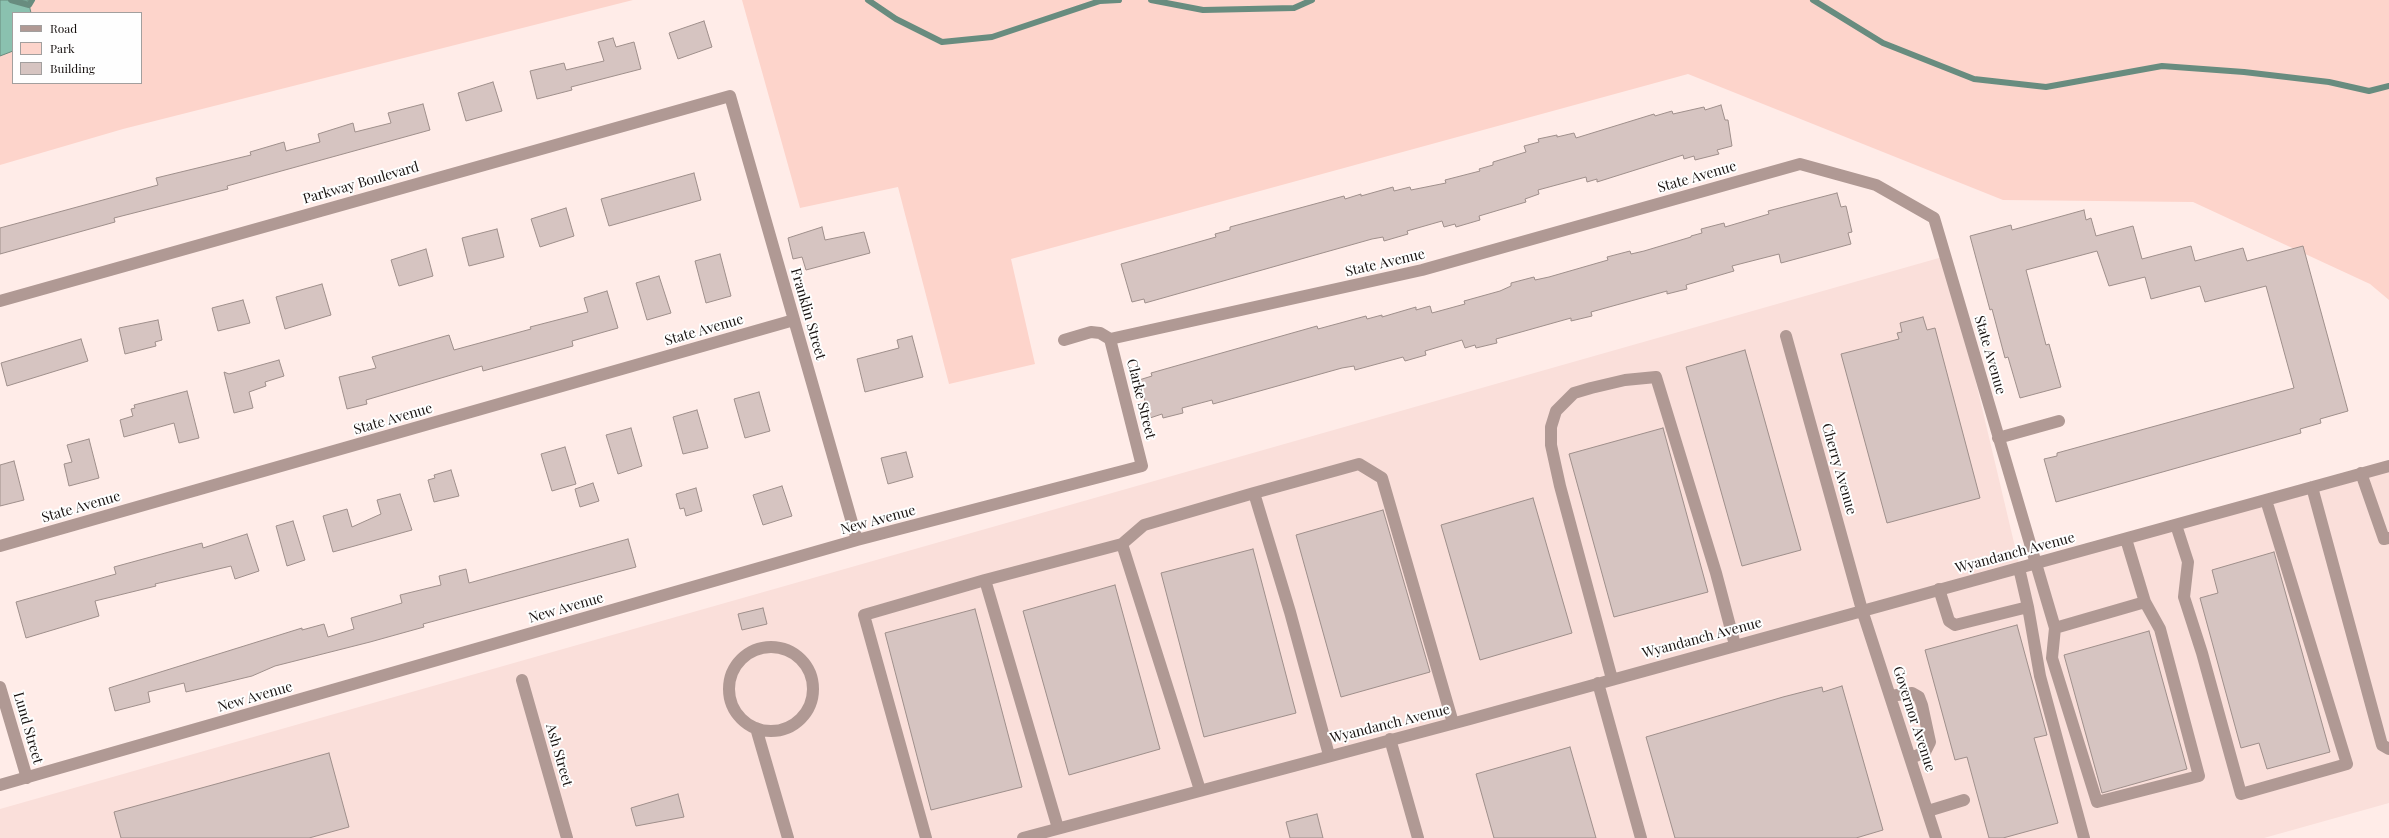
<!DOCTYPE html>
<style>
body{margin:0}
#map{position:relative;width:2389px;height:838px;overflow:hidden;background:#ffece8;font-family:"Playfair Display",serif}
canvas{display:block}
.legend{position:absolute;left:12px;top:12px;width:130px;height:72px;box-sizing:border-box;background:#fefefe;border:1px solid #a29f9e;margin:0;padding:5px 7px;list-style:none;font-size:12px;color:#17110f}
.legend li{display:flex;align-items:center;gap:8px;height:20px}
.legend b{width:20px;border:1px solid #a29f9e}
</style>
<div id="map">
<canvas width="2389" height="838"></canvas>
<ul class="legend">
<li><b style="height:5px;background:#b09994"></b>Road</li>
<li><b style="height:11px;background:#fdd4cb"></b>Park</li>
<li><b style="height:11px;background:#d6c4c1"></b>Building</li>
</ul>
</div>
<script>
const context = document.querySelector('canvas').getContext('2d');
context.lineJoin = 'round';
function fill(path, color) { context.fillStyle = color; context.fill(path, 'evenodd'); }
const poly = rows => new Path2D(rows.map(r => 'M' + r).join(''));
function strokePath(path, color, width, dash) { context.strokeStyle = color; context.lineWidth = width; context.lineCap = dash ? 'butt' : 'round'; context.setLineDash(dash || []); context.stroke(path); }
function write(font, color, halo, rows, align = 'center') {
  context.font = font + ' "Playfair Display",serif'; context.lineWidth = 4; context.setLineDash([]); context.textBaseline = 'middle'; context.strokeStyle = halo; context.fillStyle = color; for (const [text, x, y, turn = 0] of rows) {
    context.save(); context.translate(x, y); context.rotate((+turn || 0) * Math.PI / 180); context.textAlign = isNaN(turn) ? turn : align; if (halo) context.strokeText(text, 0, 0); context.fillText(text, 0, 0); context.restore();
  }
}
const built = poly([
 [1946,256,2020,568,2389,466,2389,803,2264,838,0,838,0,809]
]);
const green = poly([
 [0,0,633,0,123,129,0,165],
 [13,13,141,13,141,83,13,83],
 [742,0,2389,0,2389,300,2370,284,2193,202,2003,200,1688,74,1011,259,1035,364,949,384,898,187,800,208]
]);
const water = poly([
 [0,0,28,0,31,13,13,13,13,51,0,56,0,0]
]);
const stream = poly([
 [11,0,29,5,32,0],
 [868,0,896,19,942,42,992,37,1100,1,1119,0],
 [1151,0,1203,10,1294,8,1312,0],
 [1813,0,1883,43,1974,79,2046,87,2162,66,2244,72,2329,82,2369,91,2389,86]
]);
const building = poly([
 [704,21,712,47,678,59,669,33,704,21],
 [613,38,616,47,634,42,641,69,571,87,572,90,537,99,530,71,564,63,566,70,604,61,598,42,613,38],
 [493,82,502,111,466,121,458,93,493,82],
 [423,104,430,130,227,186,228,189,114,218,115,222,0,254,0,228,158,185,156,178,251,155,250,152,284,142,286,151,320,142,318,134,353,123,355,132,391,123,388,113,423,104],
 [1721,105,1725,120,1728,120,1732,146,1717,150,1719,154,1695,160,1694,156,1684,159,1683,155,1597,182,1597,179,1587,182,1586,177,1538,190,1539,194,1525,199,1526,202,1479,216,1480,220,1456,227,1455,224,1444,227,1442,221,1407,231,1408,234,1384,241,1383,237,1372,239,1145,303,1144,299,1132,302,1121,264,1216,237,1215,234,1230,230,1230,227,1344,196,1345,199,1361,194,1361,196,1393,187,1394,191,1410,187,1411,190,1446,183,1445,180,1480,171,1479,169,1493,165,1493,162,1526,152,1524,146,1539,142,1538,139,1557,135,1557,137,1574,133,1576,138,1654,114,1655,116,1672,111,1673,114,1704,107,1705,110,1721,105],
 [694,173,701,200,609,226,601,199,694,173],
 [1837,193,1841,207,1846,206,1852,232,1848,233,1851,244,1781,263,1779,254,1732,266,1734,271,1686,285,1687,289,1667,294,1667,291,1591,312,1592,316,1571,321,1571,318,1514,334,1496,339,1497,343,1476,348,1475,345,1465,348,1462,340,1425,351,1426,355,1405,361,1403,357,1355,370,1354,366,1342,368,1213,404,1212,400,1182,408,1183,413,1163,418,1162,414,1150,418,1139,380,1152,376,1151,373,1317,326,1318,329,1366,316,1367,319,1382,315,1382,317,1416,307,1416,310,1430,306,1432,313,1465,304,1464,301,1500,291,1511,286,1511,283,1534,277,1535,280,1549,277,1608,260,1607,257,1630,251,1631,254,1644,251,1691,237,1691,236,1702,233,1701,229,1724,223,1725,227,1769,214,1768,211,1837,193],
 [566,208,574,236,540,247,531,219,566,208],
 [2084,210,2086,220,2091,218,2096,236,2133,226,2142,259,2191,246,2195,261,2243,248,2247,261,2303,246,2348,411,2320,419,2321,423,2300,429,2301,433,2056,502,2044,459,2057,456,2057,453,2294,388,2266,286,2205,302,2200,286,2151,299,2145,277,2109,286,2097,251,2026,270,2046,345,2049,344,2061,387,2020,398,2008,357,2005,358,1992,309,1990,310,1970,236,2011,225,2012,230,2084,210],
 [822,227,825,240,864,232,870,253,806,270,802,257,793,259,788,238,822,227],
 [497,229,504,257,469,266,462,238,497,229],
 [426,249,433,276,399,286,391,260,426,249],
 [720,254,731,296,706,303,695,261,720,254],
 [659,276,671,313,647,320,636,283,659,276],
 [322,284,331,315,285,329,276,297,322,284],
 [607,291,618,328,572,341,573,346,483,371,482,366,366,400,367,404,347,409,339,377,376,368,372,357,449,335,454,350,531,329,530,327,588,312,584,298,607,291],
 [243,300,250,323,218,331,212,308,243,300],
 [1923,317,1927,330,1935,328,1980,498,1887,523,1841,354,1899,339,1897,333,1902,332,1900,323,1923,317],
 [158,320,162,340,155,342,156,346,125,354,119,328,158,320],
 [912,336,923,377,865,392,857,359,899,348,897,340,912,336],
 [81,339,88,361,7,386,1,363,81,339],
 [1745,350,1801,550,1742,566,1686,367,1745,350],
 [279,360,284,376,265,382,266,386,249,392,253,408,234,413,224,372,229,374,279,360],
 [187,391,199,438,179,443,174,423,124,437,120,420,133,416,131,409,135,408,134,405,187,391],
 [759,392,770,431,745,438,734,399,759,392],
 [697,410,708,448,683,454,673,417,697,410],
 [631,428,642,466,618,474,606,435,631,428],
 [1663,428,1708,592,1614,617,1569,454,1663,428],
 [89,439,99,478,69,486,64,464,72,462,67,445,89,439],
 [565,447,576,484,552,491,541,454,565,447],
 [906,452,913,477,888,484,881,458,906,452],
 [14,461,24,500,0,506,0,465,14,461],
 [451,470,459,496,434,502,428,480,435,478,434,475,451,470],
 [593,483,599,501,580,507,575,489,593,483],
 [782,486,792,516,763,525,753,495,782,486],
 [696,488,702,511,686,516,684,508,680,509,676,494,696,488],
 [400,494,412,530,333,552,323,516,347,509,352,527,381,514,377,500,400,494],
 [1533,498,1572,633,1480,660,1441,525,1533,498],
 [1383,510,1430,672,1341,697,1296,535,1383,510],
 [293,521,305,560,287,566,276,526,293,521],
 [247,534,259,571,235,579,231,566,155,584,156,586,95,601,99,616,26,638,16,602,116,574,114,567,202,543,203,548,247,534],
 [628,539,636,567,423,624,424,627,370,642,275,666,252,676,186,692,184,683,148,692,150,702,115,711,109,688,302,628,302,630,324,624,328,637,354,629,351,618,402,603,400,595,441,585,439,576,466,569,469,583,628,539],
 [1253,549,1296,713,1204,737,1161,573,1253,549],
 [2274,552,2330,752,2267,769,2259,743,2241,748,2200,598,2218,593,2212,570,2274,552],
 [1115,585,1160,749,1069,775,1023,611,1115,585],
 [763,608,767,624,742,630,738,614,763,608],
 [975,609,1022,787,931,810,885,633,975,609],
 [2017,625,2047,735,2034,738,2058,823,2003,838,1989,838,1967,757,1955,760,1925,650,2017,625],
 [2149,631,2187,769,2102,793,2064,655,2149,631],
 [1842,686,1883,830,1856,838,1675,838,1646,737,1783,697,1822,687,1823,692,1842,686],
 [1570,747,1596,838,1494,838,1476,774,1570,747],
 [329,753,349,827,309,838,121,838,114,812,329,753],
 [678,794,684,817,636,826,631,808,678,794],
 [1317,814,1323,838,1290,838,1286,822,1317,814]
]);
const minor = poly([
 [0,301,730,96,857,540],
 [1786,336,1862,610,1936,838],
 [1110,339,1422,270,1800,164,1876,185,1934,218,2055,628,2145,602,2126,539],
 [1064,340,1091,332,1100,333,1110,339],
 [1998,438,2059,421],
 [2361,473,2384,539,2389,538],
 [2312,487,2382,745,2389,749],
 [1254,493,1359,464,1382,478,1453,723],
 [2176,525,2188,562,2184,597,2202,653,2241,794,2347,764,2266,500],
 [0,546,794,320],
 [985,580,1122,544],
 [1939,589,1949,621,1955,625,2028,607,2019,568],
 [2028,607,2040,676,2084,838],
 [2055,628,2052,658,2097,802,2199,776,2160,629,2145,602],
 '729 689a42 42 0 1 1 84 0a42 42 0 1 1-84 0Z',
 [1612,679,1560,486,1551,445,1551,427,1556,411,1574,393,1591,388,1625,380,1656,377,1716,573,1735,645],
 [522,680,567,838],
 [1598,683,1641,838],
 [0,687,27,778],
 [1890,696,1912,693,1919,697,1922,705,1930,742,1925,752,1911,758],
 [756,728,788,838],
 [1390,739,1418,838],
 [0,785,857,540,1142,466,1110,339],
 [1200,790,1122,544,1144,525,1254,493,1290,612,1329,755],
 [1928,811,1964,800],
 [926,838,864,615,985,580,1058,828],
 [1023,838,1470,719,2389,466]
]);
const streetNames = [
 ["State Avenue",1697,177,-16],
 ["Parkway Boulevard",361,183,-16],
 ["State Avenue",1385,263,-13],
 ["Franklin Street",808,314,74],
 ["State Avenue",704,330,-16],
 ["State Avenue",1990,355,74],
 ["Clarke Street",1141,399,76],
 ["State Avenue",393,419,-16],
 ["Cherry Avenue",1839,469,74],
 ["State Avenue",81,507,-16],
 ["New Avenue",878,520,-15],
 ["Wyandanch Avenue",2015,553,-15],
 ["New Avenue",566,608,-16],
 ["Wyandanch Avenue",1702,638,-15],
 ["New Avenue",255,697,-16],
 ["Governor Avenue",1914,719,72],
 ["Wyandanch Avenue",1390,724,-14],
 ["Lund Street",28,728,74],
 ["Ash Street",559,755,74]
];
fill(built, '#fadfda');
fill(green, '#fdd4cb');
fill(water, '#8ac1af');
strokePath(water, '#688c7f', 1);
strokePath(stream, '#688c7f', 6);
fill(building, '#d6c4c1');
strokePath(building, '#9f8f8b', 1);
strokePath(minor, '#b09994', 12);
write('14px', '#17110f', '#fefefe', streetNames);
</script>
